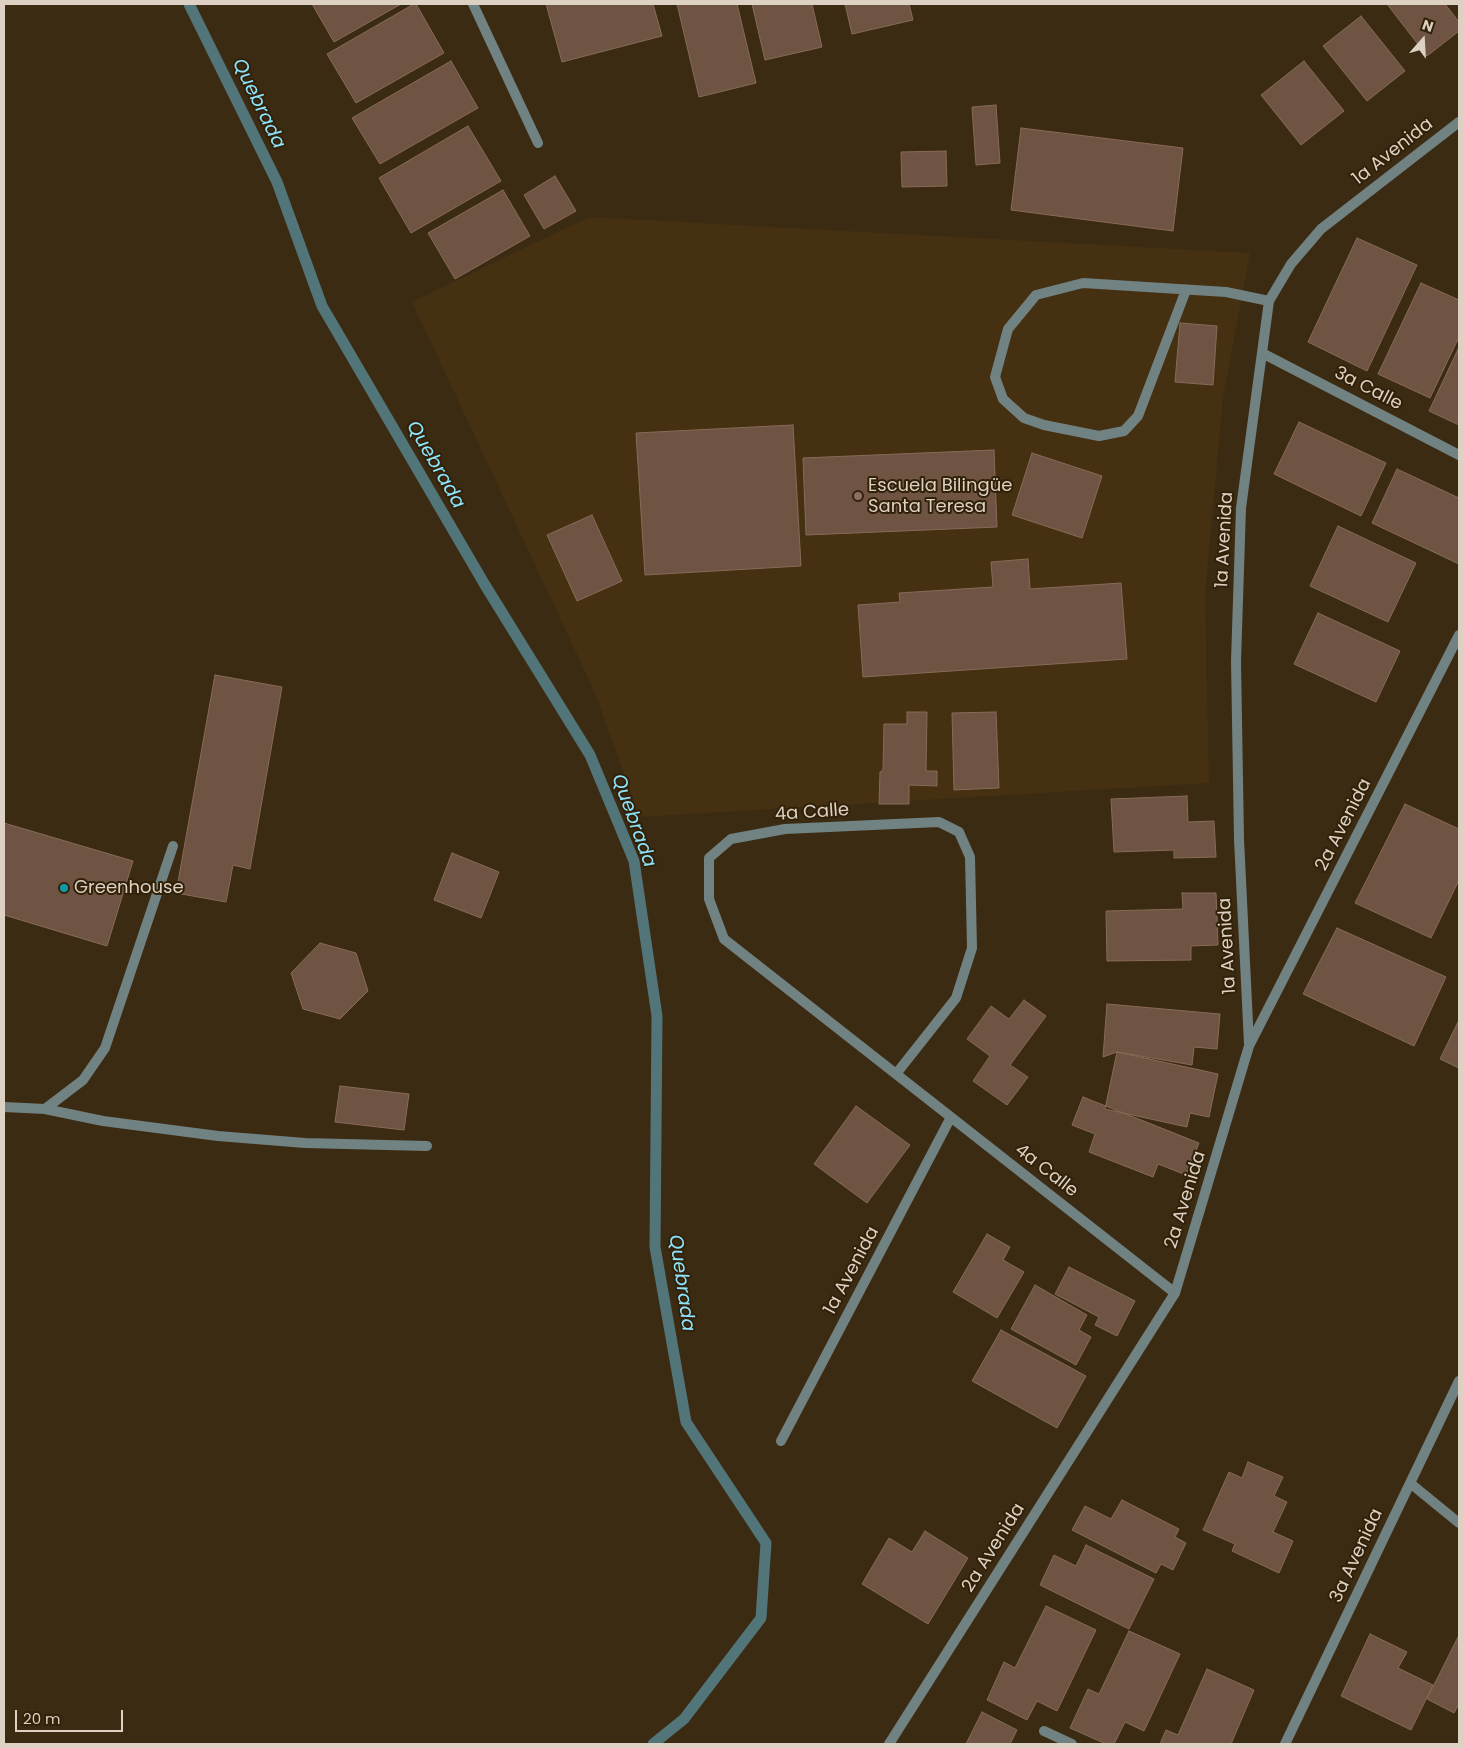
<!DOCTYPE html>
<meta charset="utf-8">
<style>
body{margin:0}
#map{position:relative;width:1463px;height:1748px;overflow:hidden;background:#3c2b13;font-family:Poppins,sans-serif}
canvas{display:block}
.frame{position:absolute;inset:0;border:5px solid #dcd1c3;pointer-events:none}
.north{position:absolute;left:1398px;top:15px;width:50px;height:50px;-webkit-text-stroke:4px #322109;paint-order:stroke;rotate:19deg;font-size:14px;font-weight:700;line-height:20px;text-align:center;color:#dcd1c3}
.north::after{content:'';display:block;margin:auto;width:18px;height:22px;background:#dcd1c3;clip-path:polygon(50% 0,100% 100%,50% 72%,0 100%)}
.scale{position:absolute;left:15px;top:1710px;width:108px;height:22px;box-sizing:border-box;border:2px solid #dcd1c3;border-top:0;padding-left:6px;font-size:15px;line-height:18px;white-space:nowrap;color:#dcd1c3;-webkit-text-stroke:4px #322109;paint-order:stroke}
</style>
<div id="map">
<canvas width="1463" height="1748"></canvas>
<div class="frame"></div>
<div class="north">N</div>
<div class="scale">20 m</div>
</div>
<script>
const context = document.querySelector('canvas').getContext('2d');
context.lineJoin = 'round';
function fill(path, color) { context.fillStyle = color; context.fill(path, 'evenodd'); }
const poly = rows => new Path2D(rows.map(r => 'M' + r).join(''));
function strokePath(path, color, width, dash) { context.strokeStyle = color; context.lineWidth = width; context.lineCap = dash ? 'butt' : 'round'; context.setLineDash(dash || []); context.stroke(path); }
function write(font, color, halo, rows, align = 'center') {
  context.font = font + ' Poppins,sans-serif'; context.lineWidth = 4; context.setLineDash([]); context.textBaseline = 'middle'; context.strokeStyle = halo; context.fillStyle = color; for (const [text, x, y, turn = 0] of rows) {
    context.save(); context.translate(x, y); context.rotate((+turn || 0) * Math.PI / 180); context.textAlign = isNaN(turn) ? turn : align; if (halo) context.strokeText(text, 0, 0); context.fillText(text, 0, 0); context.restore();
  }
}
const built = poly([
 [589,217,1250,253,1223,398,1205,594,1209,783,639,817,596,695,412,302]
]);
const stream = poly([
 [189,4,277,182,322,306,485,585,590,755,634,861,657,1016,655,1247,686,1422,766,1543,761,1618,684,1719,653,1744]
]);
const building = poly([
 [312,4,401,4,334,42,312,4],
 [414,4,416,4,444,53,356,103,327,54,414,4],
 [546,4,653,4,662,36,562,62,546,4],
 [677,4,737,4,756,83,699,97,677,4],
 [752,4,812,4,822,47,765,60,752,4],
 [845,4,909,4,913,20,852,34,845,4],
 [1387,4,1445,4,1459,22,1459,31,1427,56,1387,4],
 [1361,16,1405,71,1367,101,1323,46,1361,16],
 [451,61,478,108,380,164,352,118,451,61],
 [1304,61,1344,111,1301,145,1261,95,1304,61],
 [996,105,1000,163,976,165,972,107,996,105],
 [468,126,501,181,411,233,379,178,468,126],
 [1021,128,1183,148,1173,231,1011,210,1021,128],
 [946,151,947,186,902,187,901,152,946,151],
 [555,176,576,211,544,229,524,195,555,176],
 [503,190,530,236,455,279,428,233,503,190],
 [1357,238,1417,265,1367,371,1308,342,1357,238],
 [1421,283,1459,300,1459,337,1430,398,1378,374,1421,283],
 [1180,323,1217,326,1213,385,1175,382,1180,323],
 [1459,347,1459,425,1429,411,1459,347],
 [1299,422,1386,463,1361,516,1274,474,1299,422],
 [793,425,801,566,645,575,636,433,793,425],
 [994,450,997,527,806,535,803,458,994,450],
 [1032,453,1102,476,1082,538,1012,515,1032,453],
 [1397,469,1459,498,1459,564,1372,523,1397,469],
 [592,515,622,581,577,601,547,535,592,515],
 [1338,526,1416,563,1388,622,1310,586,1338,526],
 [1028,559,1030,589,1121,583,1127,659,863,677,858,605,900,602,899,593,993,587,991,562,1028,559],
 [1318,613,1400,651,1376,702,1294,664,1318,613],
 [215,675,282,687,250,869,233,865,226,902,176,893,215,675],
 [907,712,927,712,926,771,937,771,937,786,909,785,909,804,879,804,880,772,883,770,884,724,907,724,907,712],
 [996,712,999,788,954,790,952,713,996,712],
 [1187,796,1188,822,1214,821,1216,857,1174,858,1174,850,1114,852,1111,799,1187,796],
 [1405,804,1459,829,1459,880,1431,938,1355,903,1405,804],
 [4,823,133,861,107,946,4,915,4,823],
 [452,853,499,872,481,918,434,900,452,853],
 [1182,893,1216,893,1218,945,1191,946,1191,960,1107,961,1106,911,1183,909,1182,893],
 [1337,928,1446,977,1414,1046,1303,994,1337,928],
 [320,943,356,953,368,991,340,1019,303,1009,291,973,320,943],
 [1024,1000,1046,1016,1010,1065,1028,1077,1007,1105,973,1081,990,1056,967,1039,991,1006,1009,1019,1024,1000],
 [1107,1004,1220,1014,1217,1049,1194,1047,1192,1065,1117,1052,1103,1057,1107,1004],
 [1459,1020,1459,1068,1440,1059,1459,1020],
 [1117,1052,1218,1074,1209,1117,1190,1113,1187,1127,1105,1109,1117,1052],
 [340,1086,409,1094,404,1130,335,1122,340,1086],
 [1083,1097,1199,1143,1186,1175,1158,1164,1153,1177,1089,1152,1095,1134,1072,1125,1083,1097],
 [856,1106,910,1145,867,1203,814,1164,856,1106],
 [987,1234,1010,1247,1003,1260,1024,1272,997,1318,953,1292,987,1234],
 [1069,1267,1135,1301,1117,1336,1095,1325,1099,1317,1055,1294,1069,1267],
 [1035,1285,1087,1315,1079,1330,1091,1337,1076,1365,1011,1329,1035,1285],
 [1001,1330,1086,1376,1057,1428,972,1381,1001,1330],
 [1248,1462,1283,1477,1274,1496,1287,1502,1273,1532,1293,1541,1279,1573,1232,1551,1235,1544,1203,1530,1229,1472,1242,1478,1248,1462],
 [1122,1500,1179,1529,1175,1537,1186,1543,1173,1570,1161,1564,1156,1573,1072,1530,1085,1506,1111,1519,1122,1500],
 [925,1531,968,1558,928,1624,862,1584,889,1538,912,1552,925,1531],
 [1086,1545,1154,1579,1129,1629,1040,1585,1054,1555,1076,1566,1086,1545],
 [1046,1606,1096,1630,1057,1711,1037,1701,1027,1720,987,1700,1004,1662,1015,1668,1046,1606],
 [1129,1631,1180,1654,1144,1731,1125,1722,1114,1744,1106,1744,1070,1728,1088,1689,1099,1694,1129,1631],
 [1370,1634,1407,1652,1398,1668,1433,1685,1411,1730,1341,1696,1370,1634],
 [1459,1635,1459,1704,1454,1713,1427,1699,1459,1635],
 [1207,1669,1254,1690,1231,1744,1160,1744,1166,1730,1178,1735,1207,1669],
 [982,1712,1017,1730,1010,1744,966,1744,982,1712]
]);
const service = poly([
 [1186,290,1138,416,1124,431,1099,436,1044,425,1024,418,1003,399,995,377,1008,329,1036,295,1083,283,1226,292,1269,301],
 [4,1107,45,1109,83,1080,105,1048,173,846],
 [45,1109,103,1121,218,1136,305,1143,427,1146]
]);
const minor = poly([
 [473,4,538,143],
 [1262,353,1459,455],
 [1249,1044,1239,839,1236,661,1241,508,1269,301,1291,264,1321,229,1459,122],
 [896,1074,956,998,972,948,970,857,959,832,939,822,785,829,731,839,709,858,709,899,724,939,1175,1293],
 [781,1441,951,1117],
 [1410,1483,1459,1523],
 [1044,1731,1072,1744],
 [889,1744,1175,1293,1249,1046,1459,635],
 [1285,1744,1459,1381]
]);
const markers = [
 [858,496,5,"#8d6e63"],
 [64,888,5,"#0f9aa8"]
];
const streetNames = [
 ["1a Avenida",1393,152,-38],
 ["3a Calle",1368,389,27],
 ["1a Avenida",1225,540,-87],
 ["4a Calle",812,813,-4],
 ["2a Avenida",1344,825,-63],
 ["1a Avenida",1228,946,-93],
 ["4a Calle",1046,1171,38],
 ["2a Avenida",1186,1200,-73],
 ["1a Avenida",852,1271,-62],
 ["2a Avenida",994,1548,-58],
 ["3a Avenida",1357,1556,-65]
];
const poiNames = [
 ["Escuela Bilingüe",868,486],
 ["Santa Teresa",868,507],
 ["Greenhouse",74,888]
];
const waterNames = [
 ["Quebrada",258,104,64],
 ["Quebrada",435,465,60],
 ["Quebrada",633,821,70],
 ["Quebrada",681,1283,82]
];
fill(built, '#453011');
strokePath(stream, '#52757a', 11);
fill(building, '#6f5443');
strokePath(building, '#876b59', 1);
strokePath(service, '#718283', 10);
strokePath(minor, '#718283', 10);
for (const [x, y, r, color] of markers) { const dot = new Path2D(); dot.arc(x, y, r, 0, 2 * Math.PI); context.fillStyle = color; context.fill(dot); strokePath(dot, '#322109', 2); }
write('18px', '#dcd1c3', '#322109', streetNames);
write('18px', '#dcd1c3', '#322109', poiNames, 'left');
write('italic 19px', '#8ee4fd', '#322109', waterNames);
</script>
